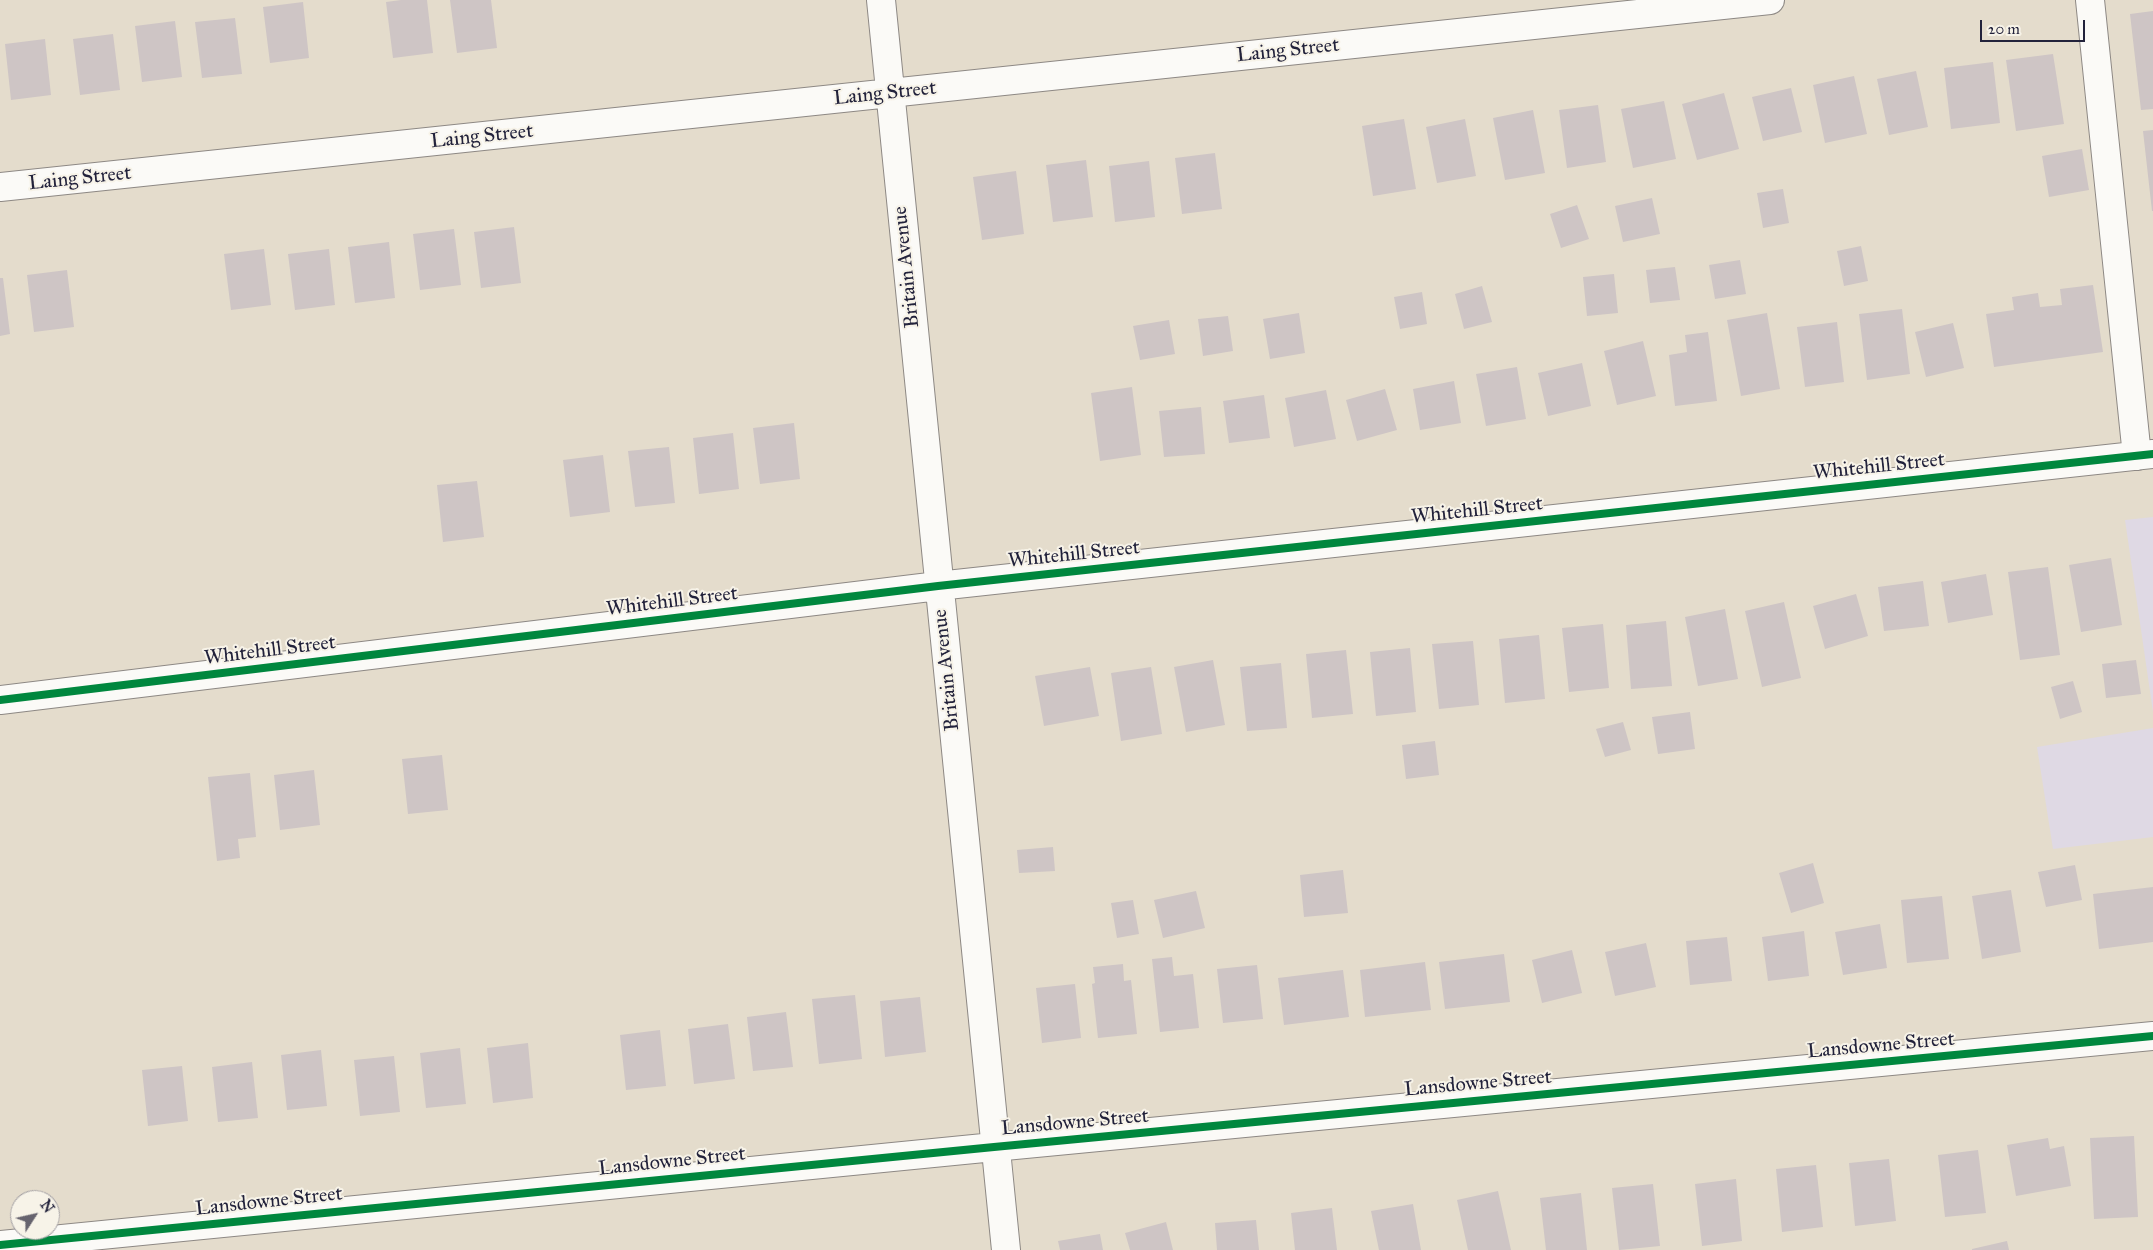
<!DOCTYPE html>
<style>
body{margin:0}
#map{position:relative;width:2153px;height:1250px;overflow:hidden;background:#e4dccc;font-family:"IM FELL Great Primer",serif}
canvas{display:block}
.north{position:absolute;left:10px;top:1190px;width:50px;height:50px;box-sizing:border-box;background:#f7f3e8;border:1px solid #a29fa3;border-radius:50%;rotate:55deg;font-size:14px;font-weight:700;line-height:20px;text-align:center;color:#22223b}
.north::after{content:'';display:block;margin:auto;width:18px;height:22px;background:#66636e;clip-path:polygon(50% 0,100% 100%,50% 72%,0 100%)}
.scale{position:absolute;left:1980px;top:20px;width:105px;height:22px;box-sizing:border-box;border:2px solid #22223b;border-top:0;padding-left:6px;font-size:15px;line-height:18px;white-space:nowrap;color:#22223b;-webkit-text-stroke:4px #f7f3e8;paint-order:stroke}
</style>
<div id="map">
<canvas width="2153" height="1250"></canvas>
<div class="north">N</div>
<div class="scale">20 m</div>
</div>
<script>
const context = document.querySelector('canvas').getContext('2d');
context.lineJoin = 'round';
function fill(path, color) { context.fillStyle = color; context.fill(path, 'evenodd'); }
const poly = rows => new Path2D(rows.map(r => 'M' + r).join(''));
function strokePath(path, color, width, dash) { context.strokeStyle = color; context.lineWidth = width; context.lineCap = dash ? 'butt' : 'round'; context.setLineDash(dash || []); context.stroke(path); }
function write(font, color, halo, rows, align = 'center') {
  context.font = font + ' "IM FELL Great Primer",serif'; context.lineWidth = 4; context.setLineDash([]); context.textBaseline = 'middle'; context.strokeStyle = halo; context.fillStyle = color; for (const [text, x, y, turn = 0] of rows) {
    context.save(); context.translate(x, y); context.rotate((+turn || 0) * Math.PI / 180); context.textAlign = isNaN(turn) ? turn : align; if (halo) context.strokeText(text, 0, 0); context.fillText(text, 0, 0); context.restore();
  }
}
const built = poly([
 [2153,517,2153,712,2125,520],
 [2153,728,2153,837,2053,849,2037,747]
]);
const building = poly([
 [401,0,427,0,433,53,393,58,386,2],
 [450,0,491,0,497,48,457,53],
 [303,2,309,58,270,63,263,7],
 [2153,11,2153,109,2141,110,2130,14],
 [235,18,242,74,202,78,195,22],
 [175,21,182,77,142,82,135,26],
 [113,34,120,90,80,95,73,39],
 [45,39,51,95,11,100,5,44],
 [2053,54,2064,124,2016,131,2006,60],
 [1993,62,2000,123,1951,129,1944,68],
 [1916,71,1928,127,1889,135,1877,79],
 [1854,76,1867,134,1825,143,1813,85],
 [1791,88,1802,132,1763,141,1752,97],
 [1724,93,1739,149,1697,160,1682,104],
 [1664,101,1676,159,1633,168,1621,109],
 [1598,105,1606,162,1567,168,1559,110],
 [1533,110,1545,173,1505,180,1493,118],
 [1404,119,1416,189,1373,196,1362,126],
 [1465,119,1476,176,1437,183,1426,127],
 [2153,130,2153,211,2152,211,2143,131],
 [2082,149,2089,190,2049,197,2042,156],
 [1215,153,1222,209,1182,214,1175,158],
 [1086,160,1093,217,1053,222,1046,165],
 [1149,161,1155,217,1115,222,1109,166],
 [1016,171,1024,234,982,240,973,177],
 [1783,189,1789,223,1763,228,1757,193],
 [1652,198,1660,234,1623,242,1615,206],
 [1577,205,1589,239,1561,248,1550,214],
 [514,227,521,283,481,288,474,232],
 [454,229,461,285,420,290,413,234],
 [389,242,395,298,355,303,348,247],
 [1861,246,1868,281,1844,286,1837,251],
 [264,249,271,305,231,310,224,254],
 [329,249,335,305,295,310,288,254],
 [1740,260,1746,294,1715,299,1709,265],
 [1675,267,1680,300,1650,303,1646,270],
 [67,270,74,327,34,332,27,275],
 [1614,274,1618,313,1587,316,1583,277],
 [0,278,3,278,10,334,0,336],
 [2093,285,2103,352,1994,367,1986,314,2014,310,2012,297,2038,293,2040,307,2062,305,2060,289],
 [1482,286,1492,322,1464,329,1455,294],
 [1422,292,1427,324,1400,329,1394,297],
 [1902,309,1910,374,1867,380,1859,314],
 [1299,313,1305,353,1270,359,1263,319],
 [1767,313,1780,389,1741,396,1727,320],
 [1228,316,1233,351,1203,356,1198,319],
 [1169,320,1175,354,1140,360,1133,326],
 [1837,322,1844,382,1805,387,1797,327],
 [1953,323,1964,368,1926,377,1915,332],
 [1708,332,1717,401,1675,406,1669,355,1687,352,1685,335],
 [1643,341,1656,396,1617,405,1604,351],
 [1582,363,1591,406,1548,416,1538,373],
 [1517,367,1526,419,1486,426,1476,374],
 [1454,381,1461,423,1420,430,1413,389],
 [1132,387,1141,455,1100,461,1091,393],
 [1385,389,1397,430,1357,441,1346,400],
 [1326,390,1336,439,1294,447,1285,398],
 [1264,395,1270,438,1229,443,1223,401],
 [1201,407,1205,454,1164,457,1159,411],
 [794,423,800,479,760,484,753,428],
 [733,433,739,489,699,494,693,438],
 [669,447,675,503,635,507,628,451],
 [603,455,610,512,570,517,563,460],
 [477,481,484,537,443,542,437,485],
 [2111,558,2122,625,2081,632,2069,565],
 [2048,567,2060,655,2020,660,2008,572],
 [1986,574,1993,615,1948,623,1941,582],
 [1923,581,1929,626,1884,631,1878,587],
 [1856,594,1868,636,1825,649,1813,606],
 [1784,602,1801,678,1762,687,1745,611],
 [1725,609,1738,679,1698,686,1685,617],
 [1666,621,1672,686,1631,689,1626,625],
 [1603,624,1609,688,1569,692,1562,628],
 [1539,635,1545,699,1505,703,1499,639],
 [1473,641,1479,705,1439,709,1432,644],
 [1410,648,1416,712,1376,716,1370,652],
 [1346,650,1353,714,1312,718,1306,654],
 [1213,660,1225,725,1186,732,1174,667],
 [2136,660,2141,694,2106,698,2102,664],
 [1281,663,1287,728,1247,731,1240,667],
 [1090,667,1099,716,1044,726,1035,676],
 [1151,667,1162,734,1121,741,1111,673],
 [2073,681,2082,712,2060,719,2051,687],
 [1690,712,1695,749,1658,754,1652,717],
 [1623,722,1631,750,1605,757,1596,729],
 [1435,741,1439,775,1406,779,1402,745],
 [442,755,448,810,408,814,402,759],
 [314,770,320,825,280,830,274,775],
 [250,773,256,837,238,839,240,858,217,861,208,777],
 [1053,847,1055,871,1019,873,1017,850],
 [1813,863,1824,903,1791,913,1779,873],
 [2075,865,2082,900,2046,907,2038,872],
 [1343,870,1348,913,1304,917,1300,875],
 [2153,887,2153,942,2099,949,2093,894],
 [2011,890,2021,952,1982,959,1972,896],
 [1196,891,1205,928,1163,938,1154,900],
 [1942,896,1949,959,1907,963,1901,900],
 [1133,900,1139,934,1117,938,1111,903],
 [1880,924,1887,968,1843,975,1835,932],
 [1804,931,1809,976,1768,981,1762,937],
 [1727,937,1732,981,1690,985,1686,941],
 [1646,943,1656,987,1615,996,1605,952],
 [1572,950,1582,993,1542,1003,1532,960],
 [1504,954,1510,1002,1445,1009,1439,962],
 [1172,957,1174,976,1193,974,1199,1028,1160,1032,1152,959],
 [1425,962,1431,1010,1365,1017,1360,970],
 [1123,964,1124,981,1131,980,1137,1034,1098,1038,1092,984,1095,983,1093,967],
 [1257,965,1263,1019,1223,1023,1217,969],
 [1343,970,1349,1017,1284,1025,1278,978],
 [1075,984,1081,1038,1042,1043,1036,988],
 [855,995,862,1059,819,1064,812,999],
 [920,997,926,1052,885,1057,880,1001],
 [786,1012,793,1067,753,1071,747,1017],
 [728,1024,735,1079,694,1084,688,1029],
 [660,1030,666,1086,626,1090,620,1035],
 [528,1043,533,1098,493,1103,487,1048],
 [460,1048,466,1104,426,1108,420,1053],
 [321,1050,327,1106,287,1110,281,1055],
 [394,1056,400,1112,360,1116,354,1060],
 [252,1062,258,1118,218,1122,212,1067],
 [182,1066,188,1121,148,1126,142,1070],
 [2134,1136,2138,1217,2094,1219,2090,1138],
 [2048,1138,2050,1149,2064,1146,2071,1186,2016,1196,2007,1145],
 [1978,1150,1986,1213,1945,1217,1938,1155],
 [1889,1159,1896,1221,1855,1226,1849,1163],
 [1816,1165,1823,1227,1782,1232,1776,1169],
 [1736,1179,1742,1241,1702,1246,1695,1184],
 [1653,1184,1660,1246,1619,1250,1612,1188],
 [1498,1191,1511,1250,1468,1250,1457,1200],
 [1581,1193,1587,1250,1546,1250,1540,1198],
 [1413,1204,1421,1250,1379,1250,1371,1211],
 [1332,1208,1337,1250,1295,1250,1291,1213],
 [1256,1220,1259,1250,1217,1250,1215,1223],
 [1166,1222,1173,1250,1130,1250,1125,1233],
 [1100,1234,1103,1250,1060,1250,1058,1241],
 [2007,1241,2009,1250,1972,1250,1972,1249]
]);
const minor = poly([
 [881,0,1006,1250],
 [2090,0,2137,456],
 [0,187,1770,0],
 [0,700,938,586,2153,454],
 [0,1245,994,1147,2153,1036]
]);
const cycleway = poly([
 [0,700,938,586,2153,454],
 [0,1245,994,1147,2153,1036]
]);
const streetNames = [
 ["Laing Street",1288,51,-6],
 ["Laing Street",885,94,-6],
 ["Laing Street",482,137,-6],
 ["Laing Street",80,179,-6],
 ["Britain Avenue",907,267,-96],
 ["Whitehill Street",1879,467,-6],
 ["Whitehill Street",1477,511,-6],
 ["Whitehill Street",1074,555,-6],
 ["Whitehill Street",672,602,-7],
 ["Whitehill Street",270,651,-7],
 ["Britain Avenue",947,670,-96],
 ["Lansdowne Street",1881,1046,-5],
 ["Lansdowne Street",1478,1084,-5],
 ["Lansdowne Street",1075,1123,-5],
 ["Lansdowne Street",672,1162,-6],
 ["Lansdowne Street",269,1202,-6]
];
fill(built, '#dfd9e4');
fill(building, '#cec5c5');
strokePath(minor, '#8d8884', 30);
strokePath(minor, '#fbfaf7', 28);
strokePath(cycleway, '#00873e', 8);
write('20px', '#22223b', '#f7f3e8', streetNames);
</script>
